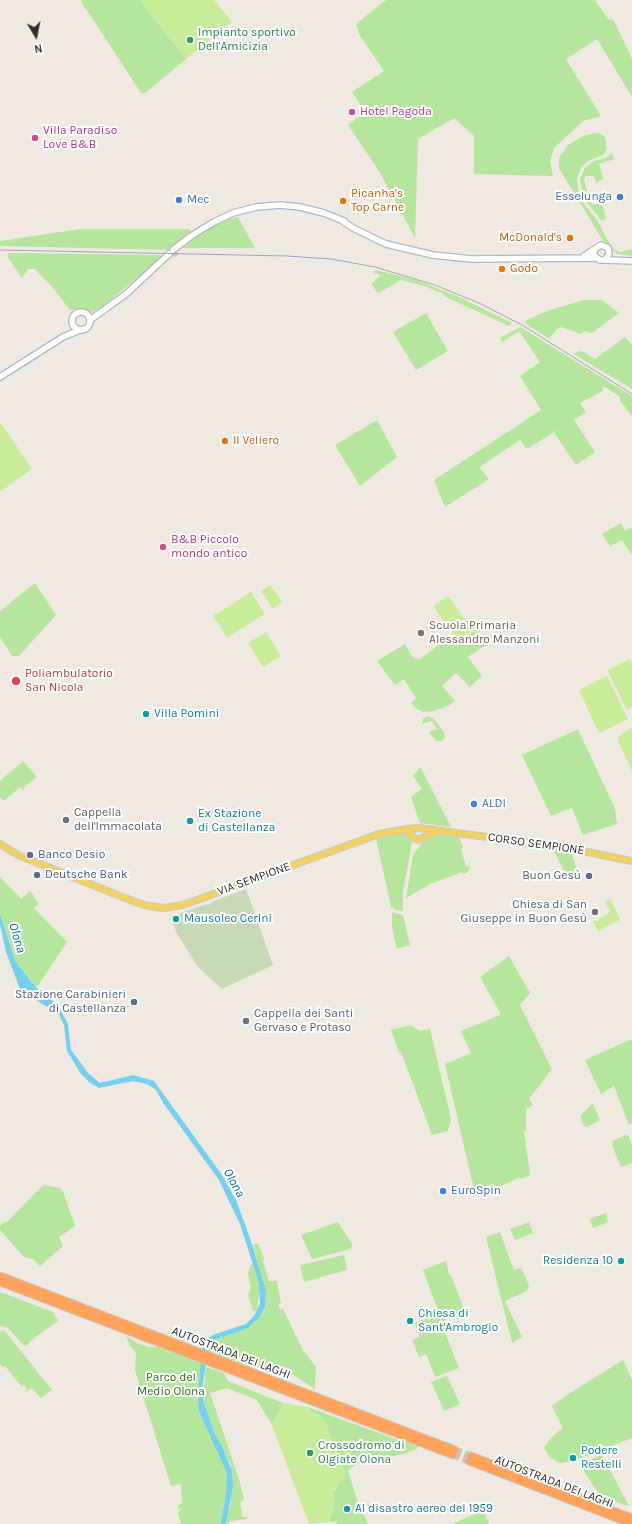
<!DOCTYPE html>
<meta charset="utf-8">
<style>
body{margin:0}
#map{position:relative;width:632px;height:1524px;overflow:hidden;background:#efe9e1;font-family:Karla,sans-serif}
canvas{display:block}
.north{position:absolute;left:16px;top:16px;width:40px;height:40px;-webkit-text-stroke:3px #fff;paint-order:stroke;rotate:170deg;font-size:11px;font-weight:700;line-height:16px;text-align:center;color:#2e2e2e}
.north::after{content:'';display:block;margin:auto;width:14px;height:18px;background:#2e2e2e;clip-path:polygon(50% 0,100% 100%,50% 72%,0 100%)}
</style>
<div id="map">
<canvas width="632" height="1524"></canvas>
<div class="north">N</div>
</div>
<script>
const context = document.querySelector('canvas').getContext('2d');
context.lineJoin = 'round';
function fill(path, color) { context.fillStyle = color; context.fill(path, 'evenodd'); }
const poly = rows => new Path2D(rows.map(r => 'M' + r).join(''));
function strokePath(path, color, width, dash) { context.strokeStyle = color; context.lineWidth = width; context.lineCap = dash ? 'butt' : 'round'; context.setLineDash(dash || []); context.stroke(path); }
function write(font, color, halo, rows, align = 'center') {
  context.font = font + ' Karla,sans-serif'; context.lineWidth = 4; context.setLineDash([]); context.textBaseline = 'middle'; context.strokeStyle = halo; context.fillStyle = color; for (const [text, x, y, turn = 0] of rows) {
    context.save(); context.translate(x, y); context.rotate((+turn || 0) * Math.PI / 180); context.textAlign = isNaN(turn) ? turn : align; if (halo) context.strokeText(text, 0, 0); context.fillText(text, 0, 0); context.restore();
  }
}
const green = poly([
 [81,0,140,0,186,59,145,93,141,93,82,3],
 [386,0,595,0,609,20,613,19,632,59,632,97,597,39,566,59,601,116,583,121,554,148,550,161,553,176,474,174,474,136,454,118,418,139,415,238,379,171,348,125,365,112,352,92,384,71,359,34,356,24],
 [595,133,599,133,605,137,607,149,603,155,590,160,581,167,577,179,578,189,584,204,598,221,606,238,614,249,620,252,632,249,632,256,617,254,602,239,559,168,559,158,568,145,583,136],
 [612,153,614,159,599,164,603,179,598,181,597,184,594,176,585,176,584,179,587,191,582,191,580,179,585,168,592,162,606,158],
 [585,196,588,196,592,205,599,203,601,201,606,217,605,220,601,220,588,204],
 [238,217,255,248,183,248,190,241,220,222],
 [80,229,189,229,191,232,171,250,0,246,0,241],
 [9,253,165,255,99,309,92,312,76,309,70,310,54,289,35,269,28,269,22,278,7,256],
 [375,270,416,280,457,296,512,323,509,326,446,297,443,294,427,287,401,280,378,293,371,284,381,275,373,272],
 [583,300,602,300,619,313,592,333,585,331,580,334,561,327,556,330,549,339,525,323,525,321,544,312],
 [426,313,448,351,416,370,393,332],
 [520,327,632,396,632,416,620,401,620,397,607,388,602,387,603,391,580,403,586,412,574,420,595,452,576,465,554,433,566,425,527,449,520,440,479,467,489,479,445,507,434,480,541,410,520,376,540,362,519,331,502,342,500,338],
 [625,337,632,345,632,389,574,354,578,351,584,352,595,359],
 [377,420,397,457,360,486,335,445],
 [621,523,625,531,632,527,632,555,622,540,610,546,602,534],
 [35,583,56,615,19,656,12,656,0,637,0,611],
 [476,630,487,646,484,646,468,657,482,676,470,687,456,673,442,686,455,701,449,705,435,711,423,712,417,709,411,703,416,698,404,679,395,685,377,661,405,644,413,658,420,659,445,640,455,644],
 [427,716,433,718,444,732,445,737,442,741,436,741,429,732,437,729,431,721,422,724,423,719],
 [578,729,615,809,617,824,583,835,572,808,551,816,522,755],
 [23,761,37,777,25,786,23,791,20,787,4,801,0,797,0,781],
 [419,768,421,768,451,827,420,823,411,797,422,789,413,776],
 [405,832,412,838,412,841,403,892,403,911,395,910,391,907,376,838],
 [435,834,459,837,463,847,461,850,466,866,469,866,470,869,468,872,463,874,462,872,430,884,406,898,413,855,424,840],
 [553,850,571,852,578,872,568,878],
 [0,877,21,899,30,891,39,904,34,908,67,942,37,987,15,961,11,951,0,914],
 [392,912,403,915,410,945,397,949,392,928],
 [509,956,530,993,520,1005,552,1069,529,1099,533,1105,526,1109,526,1130,524,1131,530,1175,521,1179,520,1177,495,1189,496,1190,480,1195,476,1193,472,1181,445,1064,471,1053,461,1031,500,1015,500,1012,480,977],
 [410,1025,420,1031,430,1029,451,1119,448,1131,432,1135,401,1052,399,1052,391,1030],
 [632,1039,632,1123,629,1125,614,1086,601,1094,585,1060],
 [593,1103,600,1120,587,1127,584,1126,580,1116],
 [625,1135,629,1136,632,1145,632,1163,621,1167,612,1145,613,1141],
 [43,1185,60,1188,63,1191,75,1226,59,1237,63,1246,40,1266,33,1259,24,1257,0,1230,0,1227,1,1224,8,1221],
 [606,1213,608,1222,593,1228,590,1219],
 [338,1222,352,1244,351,1249,312,1259,301,1235],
 [529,1222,533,1233,515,1240,510,1229],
 [500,1232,514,1270,521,1268,529,1285,527,1291,505,1301,522,1337,512,1343,486,1237],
 [255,1244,258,1244,264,1258,263,1261,269,1281,277,1281,281,1303,278,1304,280,1310,283,1309,303,1350,316,1367,315,1389,292,1374,281,1377,259,1367,226,1360,207,1352,212,1340,248,1328,257,1321,264,1310,266,1295,253,1245],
 [344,1255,347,1270,304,1282,300,1265],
 [446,1261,449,1274,451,1275,465,1312,442,1321,423,1270],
 [251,1264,253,1264,260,1286,257,1311,253,1311,248,1295,251,1289,248,1273],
 [0,1292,53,1312,58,1321,30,1341,27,1346,24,1346,8,1328,0,1326],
 [438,1314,459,1368,435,1377,426,1354,419,1357,412,1340,420,1337,415,1323],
 [4,1330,52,1390,41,1398,32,1388,25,1392,27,1389,24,1385,22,1387,5,1366,2,1367,0,1364,0,1332],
 [126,1336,137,1343,149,1347,158,1347,202,1364,200,1405,229,1469,225,1524,181,1524,178,1513,183,1508,178,1509,178,1508,179,1504,182,1503,181,1484,171,1486,135,1370,136,1353,130,1346],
 [623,1360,632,1380,632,1438,570,1462,560,1463,550,1458,544,1448,545,1446,553,1436,563,1428,552,1406,570,1393],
 [206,1367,224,1373,228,1381,283,1403,272,1425,257,1400,227,1388,210,1393,239,1479,244,1500,240,1502,242,1517,247,1517,247,1519,230,1521,229,1524,226,1524,231,1501,231,1465,215,1435,203,1400],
 [447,1376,460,1404,444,1411,431,1382],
 [308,1407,395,1439,402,1439,419,1445,416,1449,404,1454,359,1463,348,1470,357,1500,368,1524,333,1524,337,1523,337,1521,331,1522,329,1520,334,1508,333,1491,337,1488],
 [602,1455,629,1506,601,1497,579,1464],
 [483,1510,489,1524,453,1524,459,1521]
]);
const cemetery = poly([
 [246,889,273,965,222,989,198,967,177,934,171,916,207,904,209,905,214,901]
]);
const pitch = poly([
 [140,0,214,0,232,22,186,59],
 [0,422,32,469,0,492],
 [270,585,282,602,273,609,261,591],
 [251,592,265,614,227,638,213,616],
 [448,596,464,618,449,629,433,606],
 [467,620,473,630,457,641,451,631],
 [266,632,281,656,263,667,248,643],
 [630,659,632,664,632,707,627,710,607,670],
 [607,676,628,719,599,733,579,690],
 [632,727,632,771,618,741,618,737],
 [610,899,620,918,619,920,598,931,593,921,598,921,600,918,610,912,605,902],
 [283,1403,308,1407,308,1410,321,1416,326,1422,346,1475,333,1491,334,1508,329,1519,331,1522,309,1524,272,1425]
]);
const water = poly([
 [0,914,15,961,40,992,47,995,59,1007,68,1024,71,1050,89,1074,100,1083,133,1075,154,1081,222,1175,236,1200,250,1238,266,1291,265,1307,259,1318,248,1328,211,1341,209,1344,202,1390,203,1400,215,1435,222,1446,232,1471,233,1486,226,1524,221,1524,226,1495,227,1473,199,1411,198,1392,202,1350,205,1341,213,1335,246,1324,254,1316,260,1304,259,1283,240,1224,219,1180,164,1104,156,1090,147,1084,133,1081,99,1088,89,1082,81,1074,67,1051,64,1025,59,1015,20,989,6,952,0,924]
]);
const secondaryTunnel = poly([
 [173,255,178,251]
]);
const motorwayTunnel = poly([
 [455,1450,471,1456],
 [453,1455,469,1461]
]);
const secondary = poly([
 [341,220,353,228,386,244,433,255,471,259,596,258],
 [173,250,191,236,214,222,233,213,256,207,280,205,300,207,324,213,344,221],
 [584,256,601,245,608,248,609,254,605,260,600,260,594,256,594,250],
 [605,260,632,261],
 '72 321a9 9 0 1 1 18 0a9 9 0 1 1-18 0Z',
 [90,320,126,294,169,254],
 [0,377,63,337,80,330]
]);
const primary = poly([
 [404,830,409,832,414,838,418,840,436,832],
 [0,844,18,855,135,902,149,906,164,908,183,905,379,834,407,829,419,828,563,847,632,861]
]);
const motorway = poly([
 [0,1276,455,1450],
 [0,1282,453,1455],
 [471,1456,632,1518],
 [469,1461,632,1524]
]);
const rail = poly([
 [0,250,287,256,331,259,375,267,435,285,479,303,522,325,632,394]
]);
const markers = [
 [190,40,4,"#2e9e5b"],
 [352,112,4,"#d1479c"],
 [35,138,4,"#d1479c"],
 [620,197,4,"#3f7fe0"],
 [179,200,4,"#3f7fe0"],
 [343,201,4,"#e8710a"],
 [570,238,4,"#e8710a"],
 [502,269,4,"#e8710a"],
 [225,441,4,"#e8710a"],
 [163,547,4,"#d1479c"],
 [421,633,4,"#8d6e63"],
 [16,681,5,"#e0444e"],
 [146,714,4,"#0f9aa8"],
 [474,804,4,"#3f7fe0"],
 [66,820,4,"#6b7280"],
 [190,821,4,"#0f9aa8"],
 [30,855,4,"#5c6f8a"],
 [37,875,4,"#5c6f8a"],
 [589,876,4,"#5c6f8a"],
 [595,912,4,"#6b7280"],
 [176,919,4,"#0f9aa8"],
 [134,1002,4,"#5c6f8a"],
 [246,1021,4,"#6b7280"],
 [443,1191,4,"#3f7fe0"],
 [621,1261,4,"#0f9aa8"],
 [410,1321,4,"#0f9aa8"],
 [310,1453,4,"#2e9e5b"],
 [573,1458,4,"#0f9aa8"],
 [347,1509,4,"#0f9aa8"]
];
const leisureNames = [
 ["Impianto sportivo",198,33],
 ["Dell'Amicizia",198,47],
 ["Crossodromo di",318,1446],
 ["Olgiate Olona",318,1460]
];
const hotelNames = [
 ["Hotel Pagoda",360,112],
 ["Villa Paradiso",43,131],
 ["Love B&B",43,145],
 ["B&B Piccolo",171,540],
 ["mondo antico",171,554]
];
const foodNames = [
 ["Picanha's",351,194],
 ["Top Carne",351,208],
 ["McDonald's",562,238,"right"],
 ["Godo",510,269],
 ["Il Veliero",233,441]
];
const shopNames = [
 ["Esselunga",612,197,"right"],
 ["Mec",187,200],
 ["ALDI",482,804],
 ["EuroSpin",451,1191]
];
const educationNames = [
 ["Scuola Primaria",429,626],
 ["Alessandro Manzoni",429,640]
];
const healthNames = [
 ["Poliambulatorio",25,674],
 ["San Nicola",25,688]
];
const cultureNames = [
 ["Villa Pomini",154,714],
 ["Ex Stazione",198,814],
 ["di Castellanza",198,828],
 ["Mausoleo Cerini",184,919],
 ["Residenza 10",613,1261,"right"],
 ["Chiesa di",418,1314],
 ["Sant'Ambrogio",418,1328],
 ["Podere",581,1451],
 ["Restelli",581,1465],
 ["Al disastro aereo del 1959",355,1509]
];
const worshipNames = [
 ["Cappella",74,813],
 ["dell'Immacolata",74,827],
 ["Chiesa di San",587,905,"right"],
 ["Giuseppe in Buon Gesù",587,919,"right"],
 ["Cappella dei Santi",254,1014],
 ["Gervaso e Protaso",254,1028]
];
const streetNames = [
 ["CORSO SEMPIONE",536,844,8],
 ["VIA SEMPIONE",254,879,-20],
 ["AUTOSTRADA DEI LAGHI",231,1353,21],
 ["AUTOSTRADA DEI LAGHI",554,1482,21]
];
const serviceNames = [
 ["Banco Desio",38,855],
 ["Deutsche Bank",45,875],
 ["Buon Gesù",581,876,"right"],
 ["Stazione Carabinieri",126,995,"right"],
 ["di Castellanza",126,1009,"right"]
];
const parkNames = [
 ["Parco del",171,1378],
 ["Medio Olona",171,1392]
];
const waterNames = [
 ["Olona",17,938,73],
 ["Olona",234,1183,61]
];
fill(green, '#b6e59e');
fill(cemetery, '#c8d9b8');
fill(pitch, '#c9ec9a');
fill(water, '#75cff0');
strokePath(secondaryTunnel, '#c8c4bd', 5.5, [5.5, 3]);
strokePath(motorwayTunnel, '#c8c4bd', 7, [7, 3.5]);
strokePath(secondary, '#b4b7c1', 8);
strokePath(primary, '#c9c9c9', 8);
strokePath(motorway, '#c9c9c9', 9);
strokePath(secondary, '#fff', 5.5);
strokePath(primary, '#f2d163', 6);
strokePath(motorway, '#ffa35c', 7);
strokePath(rail, '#a3a6b8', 1);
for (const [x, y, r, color] of markers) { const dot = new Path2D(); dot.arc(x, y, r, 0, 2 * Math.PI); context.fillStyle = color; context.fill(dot); strokePath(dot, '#fff', 1.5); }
write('12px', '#27864d', '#fff', leisureNames, 'left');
write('12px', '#b23c85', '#fff', hotelNames, 'left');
write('12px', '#c56008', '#fff', foodNames, 'left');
write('12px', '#366cbe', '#fff', shopNames, 'left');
write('12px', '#785e54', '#fff', educationNames, 'left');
write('12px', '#be3a42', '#fff', healthNames, 'left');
write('12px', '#0d838f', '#fff', cultureNames, 'left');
write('12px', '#5b616d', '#fff', worshipNames, 'left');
write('12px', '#2e2e2e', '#fff', streetNames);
write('12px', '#4e5e75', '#fff', serviceNames, 'left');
write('12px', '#2c6e1b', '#fff', parkNames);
write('italic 13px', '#0d6fa3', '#fff', waterNames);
</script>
